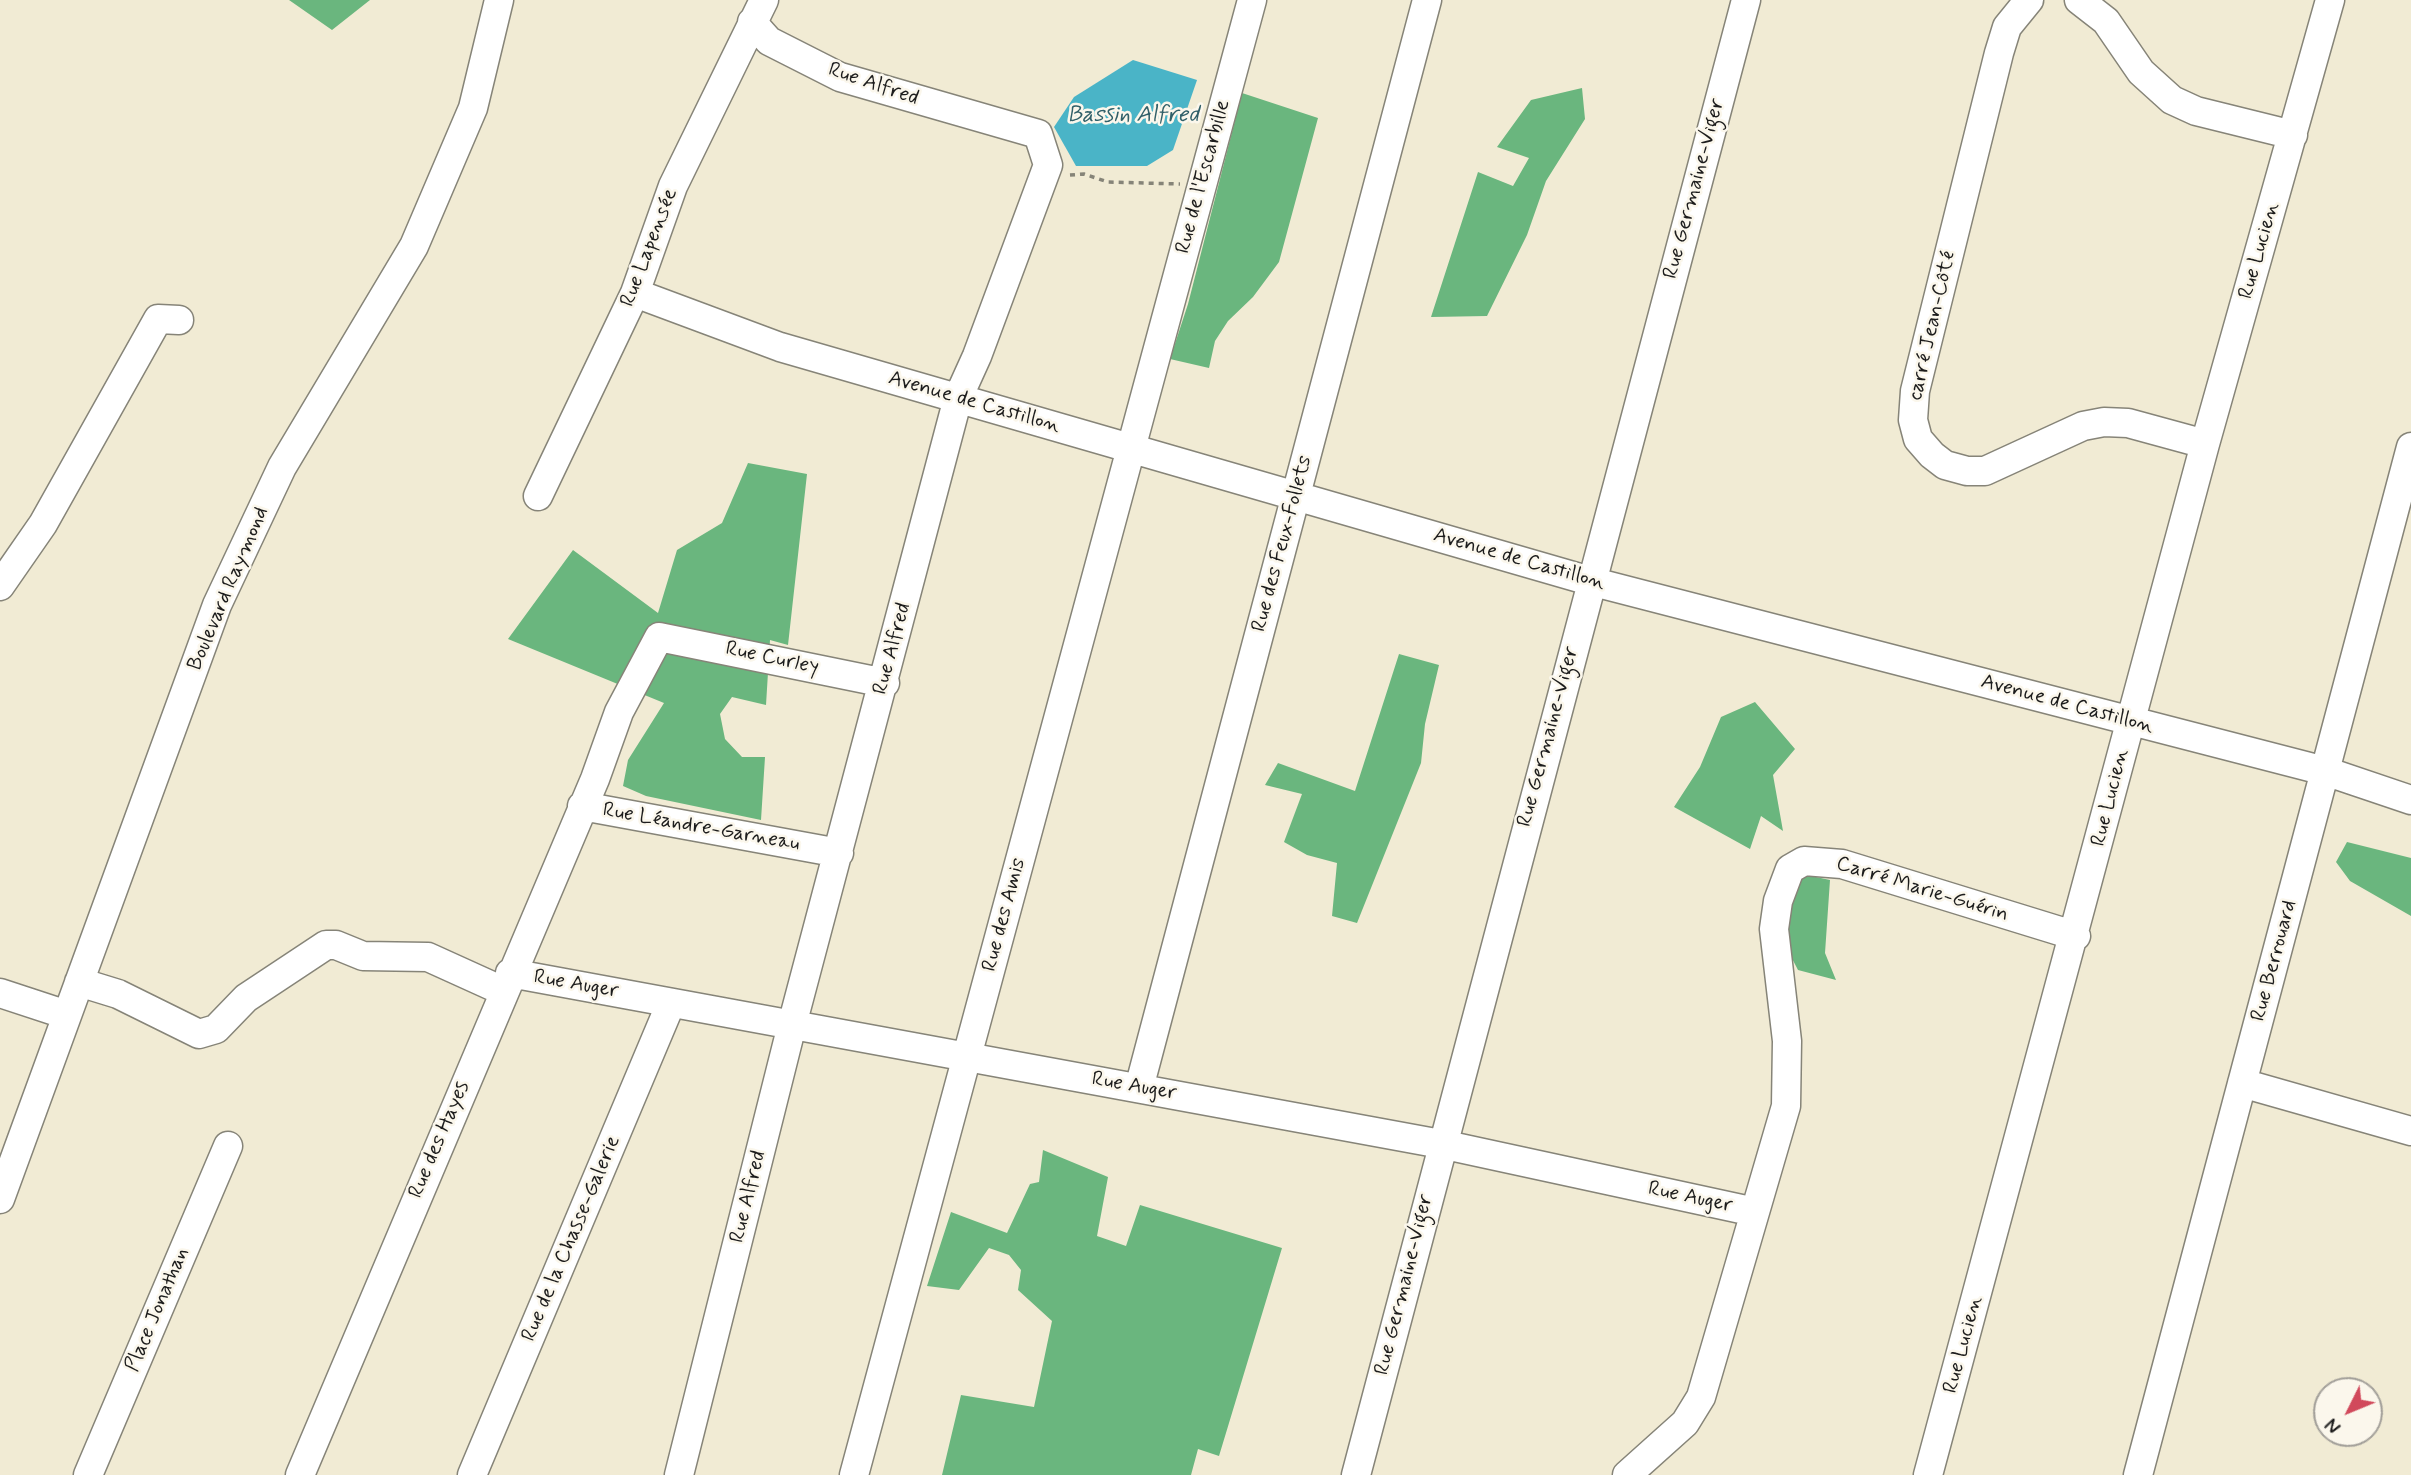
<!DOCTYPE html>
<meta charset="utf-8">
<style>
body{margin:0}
#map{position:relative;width:2411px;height:1475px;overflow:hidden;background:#f1ebd4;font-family:Mynerve,sans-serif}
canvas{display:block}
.north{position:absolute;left:2313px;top:1377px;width:70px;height:70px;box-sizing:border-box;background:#fbf7ec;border:2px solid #a29f99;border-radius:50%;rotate:227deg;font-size:19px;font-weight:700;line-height:28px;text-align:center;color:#1c1c1c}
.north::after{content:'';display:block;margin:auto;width:24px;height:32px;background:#d1495b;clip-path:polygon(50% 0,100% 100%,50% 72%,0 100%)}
</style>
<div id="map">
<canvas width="2411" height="1475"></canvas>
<div class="north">N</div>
</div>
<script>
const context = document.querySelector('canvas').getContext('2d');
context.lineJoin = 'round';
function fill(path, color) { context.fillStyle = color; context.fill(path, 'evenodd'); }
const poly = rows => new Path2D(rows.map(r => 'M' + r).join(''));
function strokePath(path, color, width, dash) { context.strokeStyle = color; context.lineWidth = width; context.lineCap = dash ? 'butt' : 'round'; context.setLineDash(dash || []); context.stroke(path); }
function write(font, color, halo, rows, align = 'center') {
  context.font = font + ' Mynerve,sans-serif'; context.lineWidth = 5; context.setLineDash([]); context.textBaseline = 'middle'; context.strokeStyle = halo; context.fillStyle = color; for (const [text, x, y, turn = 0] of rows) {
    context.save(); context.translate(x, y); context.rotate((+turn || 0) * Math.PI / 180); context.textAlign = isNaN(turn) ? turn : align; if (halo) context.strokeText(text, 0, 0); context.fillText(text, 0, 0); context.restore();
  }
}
const forest = poly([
 [289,0,370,0,332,30],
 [1582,88,1585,119,1546,181,1527,235,1487,316,1431,317,1478,172,1513,186,1529,158,1497,147,1531,100],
 [1242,93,1318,118,1279,262,1253,297,1228,321,1215,341,1209,368,1170,359,1188,304],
 [748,463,807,474,788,645,770,640,766,705,732,697,720,714,725,739,742,757,765,757,761,820,646,796,623,786,628,760,664,703,508,639,573,550,658,613,677,550,722,523],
 [1399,654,1439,665,1425,724,1421,763,1357,923,1332,916,1337,863,1307,855,1284,842,1302,794,1265,785,1278,763,1355,791],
 [1755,702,1795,749,1773,775,1783,831,1761,816,1750,849,1674,807,1700,767,1721,717],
 [2347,842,2411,858,2411,916,2350,881,2336,862],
 [1793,872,1830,880,1825,953,1836,980,1798,970,1784,943],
 [1043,1150,1108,1177,1097,1236,1126,1246,1140,1205,1282,1248,1219,1456,1198,1449,1191,1475,942,1475,961,1395,1034,1407,1052,1321,1018,1290,1021,1270,1009,1255,989,1248,959,1290,927,1286,951,1212,1007,1233,1030,1184,1039,1182]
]);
const water = poly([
 [1133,60,1197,80,1173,150,1147,166,1076,166,1054,127,1074,97]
]);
const path = poly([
 [1070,175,1084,174,1108,182,1180,184]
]);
const minor = poly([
 [2029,0,2007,27,1999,53,1915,391,1913,420,1918,439,1932,455,1945,465,1967,471,1985,471,2083,426,2104,422,2128,423,2205,444],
 [2079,0,2106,21,2141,72,2172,100,2196,111,2293,135],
 [635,293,780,347,1590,581,2325,771,2411,800],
 [538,496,635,293,673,186,764,0],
 [0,586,43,524,158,319,179,320],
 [582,806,839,853],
 [510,973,1441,1144,1755,1212],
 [79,982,118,994,199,1034,216,1029,246,998,326,945,336,945,363,956,428,957,503,991],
 [0,993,67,1015],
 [2242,1083,2411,1131],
 [1139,1088,1427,0],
 [0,1199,217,605,282,467,414,246,473,108,499,0],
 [88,1475,228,1146],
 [300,1475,595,779,619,712,659,637,885,683],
 [472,1475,671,1003],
 [679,1475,792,1025,958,398,977,356,1048,165,1038,134,840,77,769,41,752,22],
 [854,1475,1252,0],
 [1356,1475,1746,0],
 [1627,1475,1685,1423,1701,1397,1786,1106,1787,1041,1774,929,1778,901,1790,869,1804,861,1842,864,2076,936],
 [1928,1475,2205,444,2330,0],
 [2138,1475,2411,447]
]);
const streetNames = [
 ["Rue Alfred",873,85,19],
 ["Rue de l'Escarbille",1204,177,-75],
 ["Rue Germaine-Viger",1695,189,-75],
 ["Rue Lapensée",650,248,-69],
 ["Rue Lucien",2260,251,-74],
 ["carré Jean-Côté",1933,326,-77],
 ["Avenue de Castillon",974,403,16],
 ["Rue des Feux-Follets",1283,544,-75],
 ["Avenue de Castillon",1519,560,16],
 ["Boulevard Raymond",229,589,-67],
 ["Rue Alfred",893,649,-75],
 ["Rue Curley",772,659,12],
 ["Avenue de Castillon",2067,705,15],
 ["Rue Germaine-Viger",1549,737,-75],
 ["Rue Lucien",2111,798,-76],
 ["Rue Léandre-Garneau",701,828,10],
 ["Carré Marie-Guérin",1922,890,17],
 ["Rue des Amis",1005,915,-75],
 ["Rue Berrouard",2275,961,-75],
 ["Rue Auger",576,985,10],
 ["Rue Auger",1134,1087,10],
 ["Rue des Hayes",440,1140,-67],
 ["Rue Alfred",749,1197,-76],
 ["Rue Auger",1690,1198,12],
 ["Rue de la Chasse-Galerie",572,1239,-67],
 ["Rue Germaine-Viger",1405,1285,-76],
 ["Place Jonathan",158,1310,-67],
 ["Rue Lucien",1964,1345,-75]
];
const waterNames = [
 ["Bassin Alfred",1133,116]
];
fill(forest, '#6ab67e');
fill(water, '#4ab4c7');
strokePath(minor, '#868478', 31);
strokePath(path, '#868478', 3.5, [5, 5]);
strokePath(minor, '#fff', 28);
write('21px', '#1c1c1c', '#fbf7ec', streetNames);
write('italic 23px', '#316069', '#fbf7ec', waterNames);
</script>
